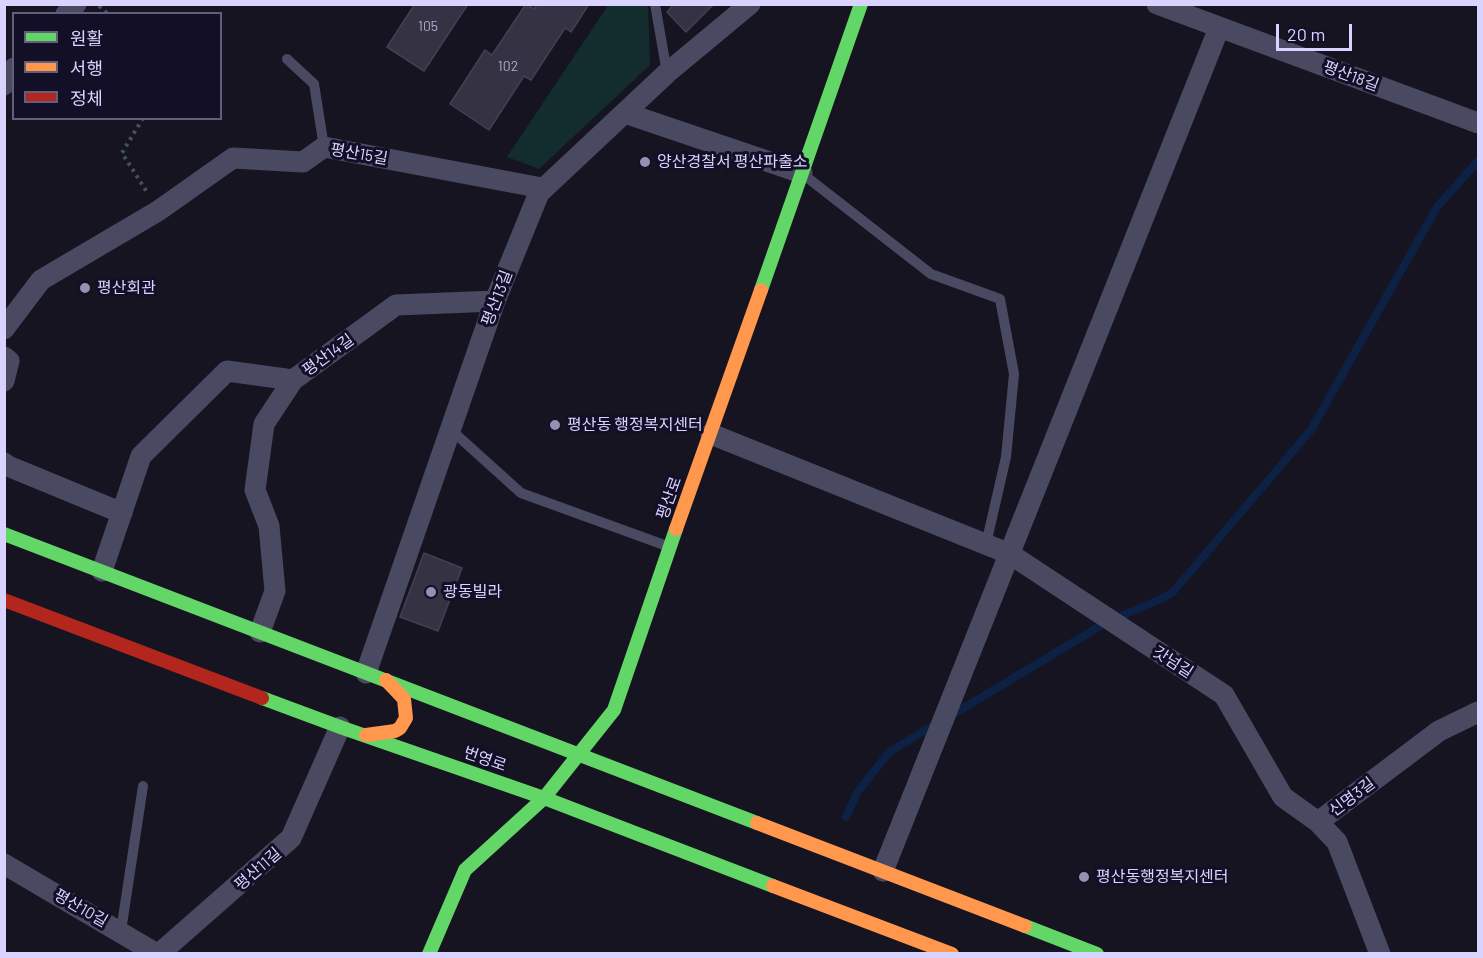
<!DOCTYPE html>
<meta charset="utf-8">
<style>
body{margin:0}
#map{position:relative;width:1483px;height:958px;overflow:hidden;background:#161421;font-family:Barlow,"Noto Sans KR",sans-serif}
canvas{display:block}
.frame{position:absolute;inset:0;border:6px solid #d9d4ff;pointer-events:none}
.legend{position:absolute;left:12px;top:12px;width:210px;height:108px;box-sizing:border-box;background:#130f26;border:2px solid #625e7d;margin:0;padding:8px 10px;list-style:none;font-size:18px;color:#d9d4ff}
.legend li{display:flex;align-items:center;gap:12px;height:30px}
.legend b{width:30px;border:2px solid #625e7d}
.scale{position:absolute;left:1276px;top:24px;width:76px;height:27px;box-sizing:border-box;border:3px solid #d9d4ff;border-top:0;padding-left:8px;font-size:18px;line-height:21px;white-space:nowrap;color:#d9d4ff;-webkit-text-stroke:4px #130f26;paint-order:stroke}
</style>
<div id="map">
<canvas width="1483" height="958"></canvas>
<div class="frame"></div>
<ul class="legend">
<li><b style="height:8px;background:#63d668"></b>원활</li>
<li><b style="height:8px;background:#ff974d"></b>서행</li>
<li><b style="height:8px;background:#b3261e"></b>정체</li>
</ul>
<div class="scale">20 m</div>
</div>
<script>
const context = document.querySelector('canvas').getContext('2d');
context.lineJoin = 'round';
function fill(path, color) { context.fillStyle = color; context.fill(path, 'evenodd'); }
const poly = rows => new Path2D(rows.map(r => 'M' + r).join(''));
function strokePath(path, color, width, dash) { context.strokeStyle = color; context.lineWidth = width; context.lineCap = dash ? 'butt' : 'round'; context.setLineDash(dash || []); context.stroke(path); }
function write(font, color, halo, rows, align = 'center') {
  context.font = font + ' Barlow,"Noto Sans KR",sans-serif'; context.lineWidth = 6; context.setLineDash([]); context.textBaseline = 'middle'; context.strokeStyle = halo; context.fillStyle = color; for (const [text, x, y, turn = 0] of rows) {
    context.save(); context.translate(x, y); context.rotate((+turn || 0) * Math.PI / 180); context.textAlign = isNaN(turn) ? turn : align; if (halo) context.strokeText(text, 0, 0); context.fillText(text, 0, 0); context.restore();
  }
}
const green = poly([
 [609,4,648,5,650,65,539,169,507,157]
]);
const stream = poly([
 [952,715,1105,623,1161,599,1173,592,1311,430,1437,207,1478,161],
 [846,817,857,793,889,752,936,724]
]);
const building = poly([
 [415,4,468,4,424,71,387,47,415,4],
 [526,4,534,9,537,4,589,4,571,32,565,28,531,80,524,76,489,130,450,104,485,50,492,55,526,4],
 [674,4,714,4,686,32,667,12,674,4],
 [424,553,462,568,438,631,400,617,424,553]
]);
const path = poly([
 [99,6,108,14],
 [143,118,122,153,147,192]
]);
const lane = poly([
 [655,4,667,73],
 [287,59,314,84,324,147],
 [804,175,931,274,1000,299,1014,374,1006,457,986,544],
 [450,429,521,493,667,546],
 [121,931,143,786]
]);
const street = poly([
 [1157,4,1478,123],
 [66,14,76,4],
 [4,85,14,68],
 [625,113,802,173],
 [4,329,41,280,158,211,233,158,303,162,324,147,542,188],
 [4,357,9,361,4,381],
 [711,434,1010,554,1224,695,1283,797,1318,822],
 [4,463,8,466,122,513],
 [102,571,141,456,227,371,293,380,396,305,495,301],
 [260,632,275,591,269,526,255,490,264,424,293,380],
 [366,673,495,301,539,193,667,73,750,4],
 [4,864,157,954],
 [883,871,1219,28],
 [159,954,291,838,340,727],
 [1380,954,1337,842,1318,822,1439,731,1478,712]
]);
const fast = poly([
 [761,290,861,4],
 [4,534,757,823],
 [262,698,340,727,544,798,773,886],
 [1025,926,1097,954],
 [429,954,465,870,544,798,614,710,676,529]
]);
const slow = poly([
 [676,529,761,290],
 [366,735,395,731,400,728,406,718,404,699,386,680],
 [757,823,1025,926],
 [773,886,952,954]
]);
const jam = poly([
 [4,600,262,698]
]);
const markers = [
 [645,162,6,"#9591b1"],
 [85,288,6,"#9591b1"],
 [555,425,6,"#9591b1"],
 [431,592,6,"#9591b1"],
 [1084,877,6,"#9591b1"]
];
const numberNames = [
 ["105",428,26],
 ["102",508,66]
];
const streetNames = [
 ["평산18길",1351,76,20],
 ["평산15길",359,154,10],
 ["평산13길",497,298,-69],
 ["평산14길",328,355,-36],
 ["평산로",669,498,-70],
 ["갓넘길",1173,662,33],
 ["번영로",485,759,19],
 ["신명3길",1352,797,-37],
 ["평산11길",258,869,-41],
 ["평산10길",81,908,30]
];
const poiNames = [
 ["양산경찰서 평산파출소",657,162],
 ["평산회관",97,288],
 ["평산동 행정복지센터",567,425],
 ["광동빌라",443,592],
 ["평산동행정복지센터",1096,877]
];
fill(green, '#132c2d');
strokePath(stream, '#0d2144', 8);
fill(building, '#343243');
strokePath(building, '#433f54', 1.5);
strokePath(path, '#44505f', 4, [3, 4.5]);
strokePath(lane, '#4a4962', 10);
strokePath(street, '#4a4962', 21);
strokePath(fast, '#63d668', 14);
strokePath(slow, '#ff974d', 14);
strokePath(jam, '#b3261e', 14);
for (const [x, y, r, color] of markers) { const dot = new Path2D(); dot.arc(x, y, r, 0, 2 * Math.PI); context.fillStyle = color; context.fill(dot); strokePath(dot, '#130f26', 2); }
write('14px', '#b0acd0', null, numberNames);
write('16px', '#d9d4ff', '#130f26', streetNames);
write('16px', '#d9d4ff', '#130f26', poiNames, 'left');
</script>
